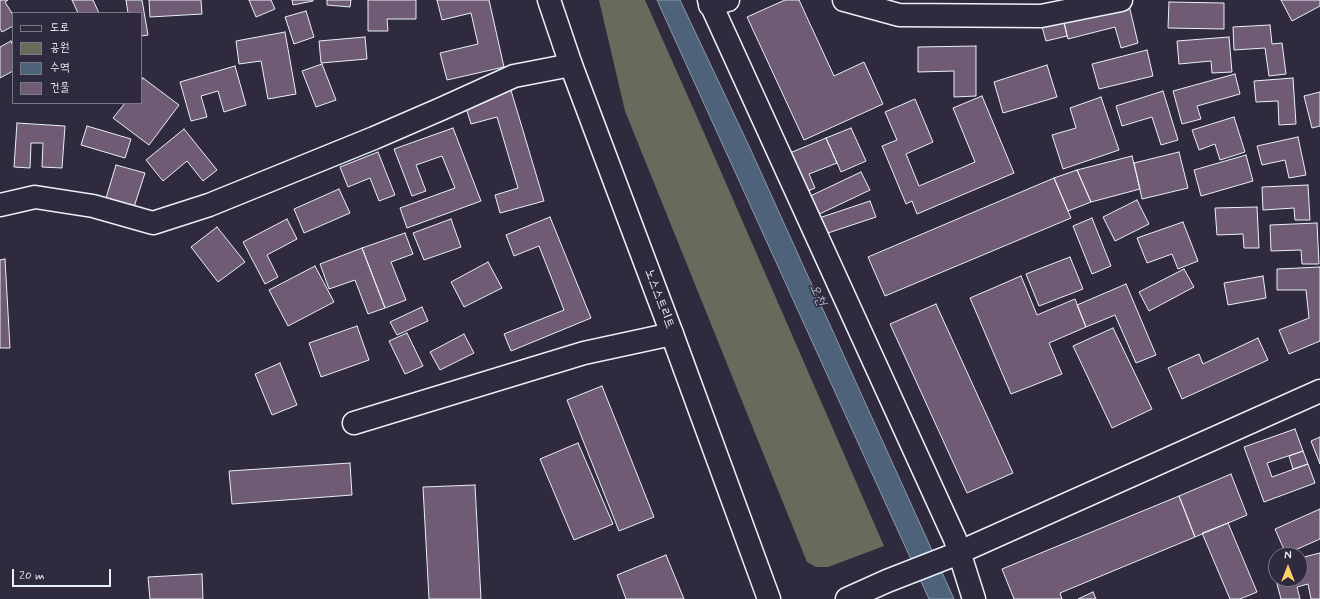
<!DOCTYPE html>
<html>
<head>
<meta charset="utf-8">
<style>
	body { margin:0 }
	#map { position:relative; width:1320px; height:599px; overflow:hidden; background:#2f2a3d; font-family:Mynerve,"Poor Story",sans-serif }
	canvas { display:block }
	.legend { position:absolute; left:12px; top:12px; width:130px; height:92px; box-sizing:border-box; background:#2f2a3d; border:1px solid #797a88; margin:0; padding:5px 7px; list-style:none; font-size:12px; color:#e8f1f8 }
	.legend li { display:flex; align-items:center; gap:8px; height:20px }
	.legend b { width:20px; border:1px solid #797a88 }
	.north { position:absolute; left:1268px; top:547px; width:40px; height:40px; box-sizing:border-box; background:#2f2a3d; border:1px solid #797a88; border-radius:50%; rotate:0deg; font-size:11px; font-weight:700; line-height:16px; text-align:center; color:#e8f1f8 }
	.north::after { content:''; display:block; margin:auto; width:14px; height:18px; background:#ffd166; clip-path:polygon(50% 0,100% 100%,50% 72%,0 100%) }
	.scale { position:absolute; left:12px; top:569px; width:99px; height:18px; box-sizing:border-box; border:2px solid #e8f1f8; border-top:0; padding-left:5px; font-size:12px; line-height:14px; white-space:nowrap; color:#e8f1f8; -webkit-text-stroke:3px #2f2a3d; paint-order:stroke }
</style>
</head>
<body>
<div id="map">
<canvas width="1320" height="599"></canvas>
<ul class="legend">
<li><b style="height:5px;background:#2f2a3d"></b>도로</li>
<li><b style="height:11px;background:#686a5b"></b>공원</li>
<li><b style="height:11px;background:#4e6279"></b>수역</li>
<li><b style="height:11px;background:#6f5b74"></b>건물</li>
</ul>
<div class="north">N</div>
<div class="scale">20 m</div>
</div>
<script>
const g = document.querySelector('canvas').getContext('2d');
g.lineJoin = 'round';
function fillPath(path, color) { g.fillStyle = color; g.fill(path, 'evenodd'); }
const shape = rows => new Path2D(rows.map(r => 'M' + r).join(''));
function trace(path, color, width, dash) { g.strokeStyle = color; g.lineWidth = width; g.lineCap = dash ? 'butt' : 'round'; g.setLineDash(dash || []); g.stroke(path); }
function label(font, color, halo, rows, align = 'center') {
  g.font = font + ' Mynerve,"Poor Story",sans-serif'; g.lineWidth = 3; g.setLineDash([]); g.textBaseline = 'middle'; g.strokeStyle = halo; g.fillStyle = color; for (const [text, x, y, turn = 0] of rows) {
    g.save(); g.translate(x, y); g.rotate((+turn || 0) * Math.PI / 180); g.textAlign = isNaN(turn) ? turn : align; if (halo) g.strokeText(text, 0, 0); g.fillText(text, 0, 0); g.restore();
  }
}
fillPath(shape([
	[599,0,645,0,698,119,884,546,828,567,816,567,807,562,625,111]
]), '#686a5b');
const water = shape([
	[657,0,680,0,749,146,954,599,929,599,657,0]
]);
fillPath(water, '#4e6279');
trace(water, '#8c9bac', 1);
const building = shape([
	[0,0,8,0,5,2,13,15,13,26,2,32,0,29,0,0],
	[72,0,93,0,99,13,78,13,72,0],
	[126,0,142,0,148,35,141,36,141,13,128,13,126,0],
	[149,0,201,0,202,14,150,17,149,0],
	[249,0,271,0,275,9,256,17,249,0],
	[292,0,313,0,313,1,293,5,292,0],
	[327,0,351,0,350,7,327,5,327,0],
	[368,0,416,0,416,19,387,19,388,31,368,31,368,0],
	[437,0,489,0,504,67,447,80,440,53,478,44,471,13,442,20,437,0],
	[785,0,799,0,834,76,864,62,883,104,804,140,747,17,785,0],
	[1281,0,1320,0,1320,6,1292,21,1281,0],
	[1128,1,1138,43,1121,48,1115,27,1068,39,1063,18,1128,1],
	[1169,2,1224,3,1224,29,1168,28,1169,2],
	[306,11,314,37,294,44,285,17,306,11],
	[1063,18,1067,36,1046,41,1041,23,1063,18],
	[1270,25,1272,44,1282,43,1286,74,1269,76,1265,48,1234,50,1233,27,1270,25],
	[285,32,296,94,268,99,261,61,239,64,236,41,285,32],
	[365,37,367,59,321,63,319,41,365,37],
	[1229,37,1232,72,1212,73,1211,61,1179,64,1177,41,1229,37],
	[11,41,13,46,13,71,0,78,0,47,11,41],
	[976,46,976,96,954,97,954,71,918,72,918,47,976,46],
	[1147,50,1153,76,1099,89,1092,64,1147,50],
	[322,64,336,100,316,107,302,71,322,64],
	[1047,65,1057,97,1003,113,994,82,1047,65],
	[235,66,246,105,224,112,218,91,201,96,207,117,191,121,180,82,235,66],
	[1235,74,1240,94,1197,106,1201,119,1182,124,1173,91,1235,74],
	[143,78,179,105,149,145,113,118,125,103,141,103,141,81,143,78],
	[1293,78,1296,124,1279,125,1278,101,1256,102,1254,81,1293,78],
	[510,87,544,201,500,213,495,195,518,188,497,117,471,124,464,101,510,87],
	[1163,91,1178,140,1161,145,1152,117,1122,126,1116,106,1163,91],
	[1320,92,1320,126,1312,128,1304,96,1320,92],
	[982,96,1014,173,917,214,912,201,906,204,882,146,897,140,885,112,915,99,933,142,906,154,919,186,975,162,953,108,982,96],
	[1101,97,1119,150,1063,169,1052,135,1076,128,1070,108,1101,97],
	[1234,117,1245,152,1220,160,1215,144,1199,150,1192,130,1234,117],
	[17,123,65,126,62,168,42,167,43,143,31,143,30,168,14,167,17,123],
	[87,126,131,139,125,158,81,145,87,126],
	[453,128,481,201,407,228,400,208,455,188,442,156,416,165,426,191,412,196,394,149,453,128],
	[851,128,866,161,841,172,826,138,851,128],
	[184,129,217,170,203,181,187,161,163,181,146,160,184,129],
	[1298,137,1306,175,1289,178,1285,160,1262,165,1257,146,1298,137],
	[826,138,837,163,809,174,815,188,801,194,785,155,826,138],
	[378,152,395,195,379,201,370,178,348,187,340,167,378,152],
	[1179,152,1188,188,1142,199,1134,163,1179,152],
	[1246,155,1253,181,1201,196,1194,170,1246,155],
	[1132,156,1140,189,1091,202,1077,170,1132,156],
	[116,165,145,173,134,207,106,198,116,165],
	[1077,170,1091,202,1068,211,1054,178,1077,170],
	[861,172,870,190,813,217,804,199,861,172],
	[1054,178,1071,218,885,296,868,257,1054,178],
	[1308,185,1310,220,1295,220,1294,208,1263,210,1262,187,1308,185],
	[339,189,350,213,304,233,294,209,339,189],
	[1137,200,1149,224,1115,241,1103,217,1137,200],
	[870,201,876,217,825,234,819,218,870,201],
	[1257,207,1259,248,1244,248,1243,234,1217,235,1215,208,1257,207],
	[550,217,591,318,511,351,504,334,564,310,539,246,514,256,506,235,550,217],
	[1092,218,1111,266,1092,274,1073,226,1092,218],
	[287,219,297,239,267,255,278,277,265,284,243,242,287,219],
	[451,219,461,247,424,260,413,233,451,219],
	[1183,222,1198,261,1178,269,1172,254,1147,263,1137,238,1183,222],
	[1317,223,1319,264,1302,264,1301,250,1271,251,1270,225,1317,223],
	[217,227,245,262,218,282,191,247,217,227],
	[405,233,413,254,391,262,406,300,385,308,362,248,405,233],
	[362,248,385,308,368,314,355,280,329,289,320,264,362,248],
	[1070,257,1083,289,1039,306,1026,274,1070,257],
	[5,259,10,348,0,348,0,260,5,259],
	[488,262,502,288,464,307,451,282,488,262],
	[315,266,334,302,288,326,269,290,315,266],
	[1320,267,1320,341,1289,354,1279,330,1309,318,1306,290,1277,290,1277,269,1320,267],
	[1184,269,1194,287,1149,311,1139,292,1184,269],
	[1021,276,1037,315,1075,299,1086,327,1049,343,1062,374,1011,394,970,298,1021,276],
	[1263,276,1266,298,1228,305,1224,283,1263,276],
	[1126,284,1156,355,1136,363,1115,315,1086,327,1077,305,1126,284],
	[936,304,1013,473,967,493,890,324,936,304],
	[422,307,428,321,397,335,390,322,422,307],
	[357,326,369,360,321,377,309,343,357,326],
	[1113,328,1152,409,1112,428,1073,346,1113,328],
	[407,333,423,366,405,374,389,341,407,333],
	[464,334,474,353,440,370,430,352,464,334],
	[1258,338,1268,360,1182,399,1168,368,1199,354,1203,364,1258,338],
	[280,363,297,405,272,415,255,374,280,363],
	[602,386,654,517,619,531,567,400,602,386],
	[1295,429,1303,451,1267,463,1272,477,1308,464,1315,483,1264,502,1244,447,1295,429],
	[1320,437,1320,464,1311,441,1320,437],
	[578,443,613,524,574,540,540,459,578,443],
	[1303,451,1308,464,1293,469,1289,456,1303,451],
	[350,463,352,495,232,504,229,471,350,463],
	[1231,474,1247,515,1195,537,1179,496,1231,474],
	[475,485,481,599,429,599,423,487,475,485],
	[1179,496,1195,537,1060,593,1062,599,1014,599,1002,569,1179,496],
	[1320,509,1320,539,1286,554,1275,529,1320,509],
	[1228,523,1257,592,1240,599,1230,599,1202,533,1228,523],
	[1320,553,1320,599,1311,599,1308,584,1297,587,1300,599,1281,599,1272,565,1276,564,1276,579,1300,579,1300,558,1320,553],
	[666,555,684,599,626,599,617,575,666,555],
	[202,574,203,599,150,599,148,577,202,574],
	[1093,592,1096,599,1078,599,1093,592]
]);
fillPath(building, '#6f5b74');
trace(building, '#e8f1f8', 1);
const street = shape([
	[709,0,955,539,974,599],
	[844,0,899,15,1041,16,1121,0],
	[710,5,728,0],
	[0,205,35,197,93,206,153,223,209,205,374,138,441,109,514,76,571,65],
	[354,423,584,353,672,334],
	[847,599,887,581,951,556,1320,391]
]);
const secondary = shape([
	[549,0,571,65,672,334,769,599]
]);
trace(street, '#e8f1f8', 25);
trace(secondary, '#e8f1f8', 25);
trace(street, '#2f2a3d', 22);
trace(secondary, '#2f2a3d', 22);
label('13px', '#e8f1f8', '#2f2a3d', [
	["노스스트리트",659,299,69]
]);
label('italic 14px', '#aab8c5', '#2f2a3d', [
	["오천",817,295,66]
]);
</script>
</body>
</html>
